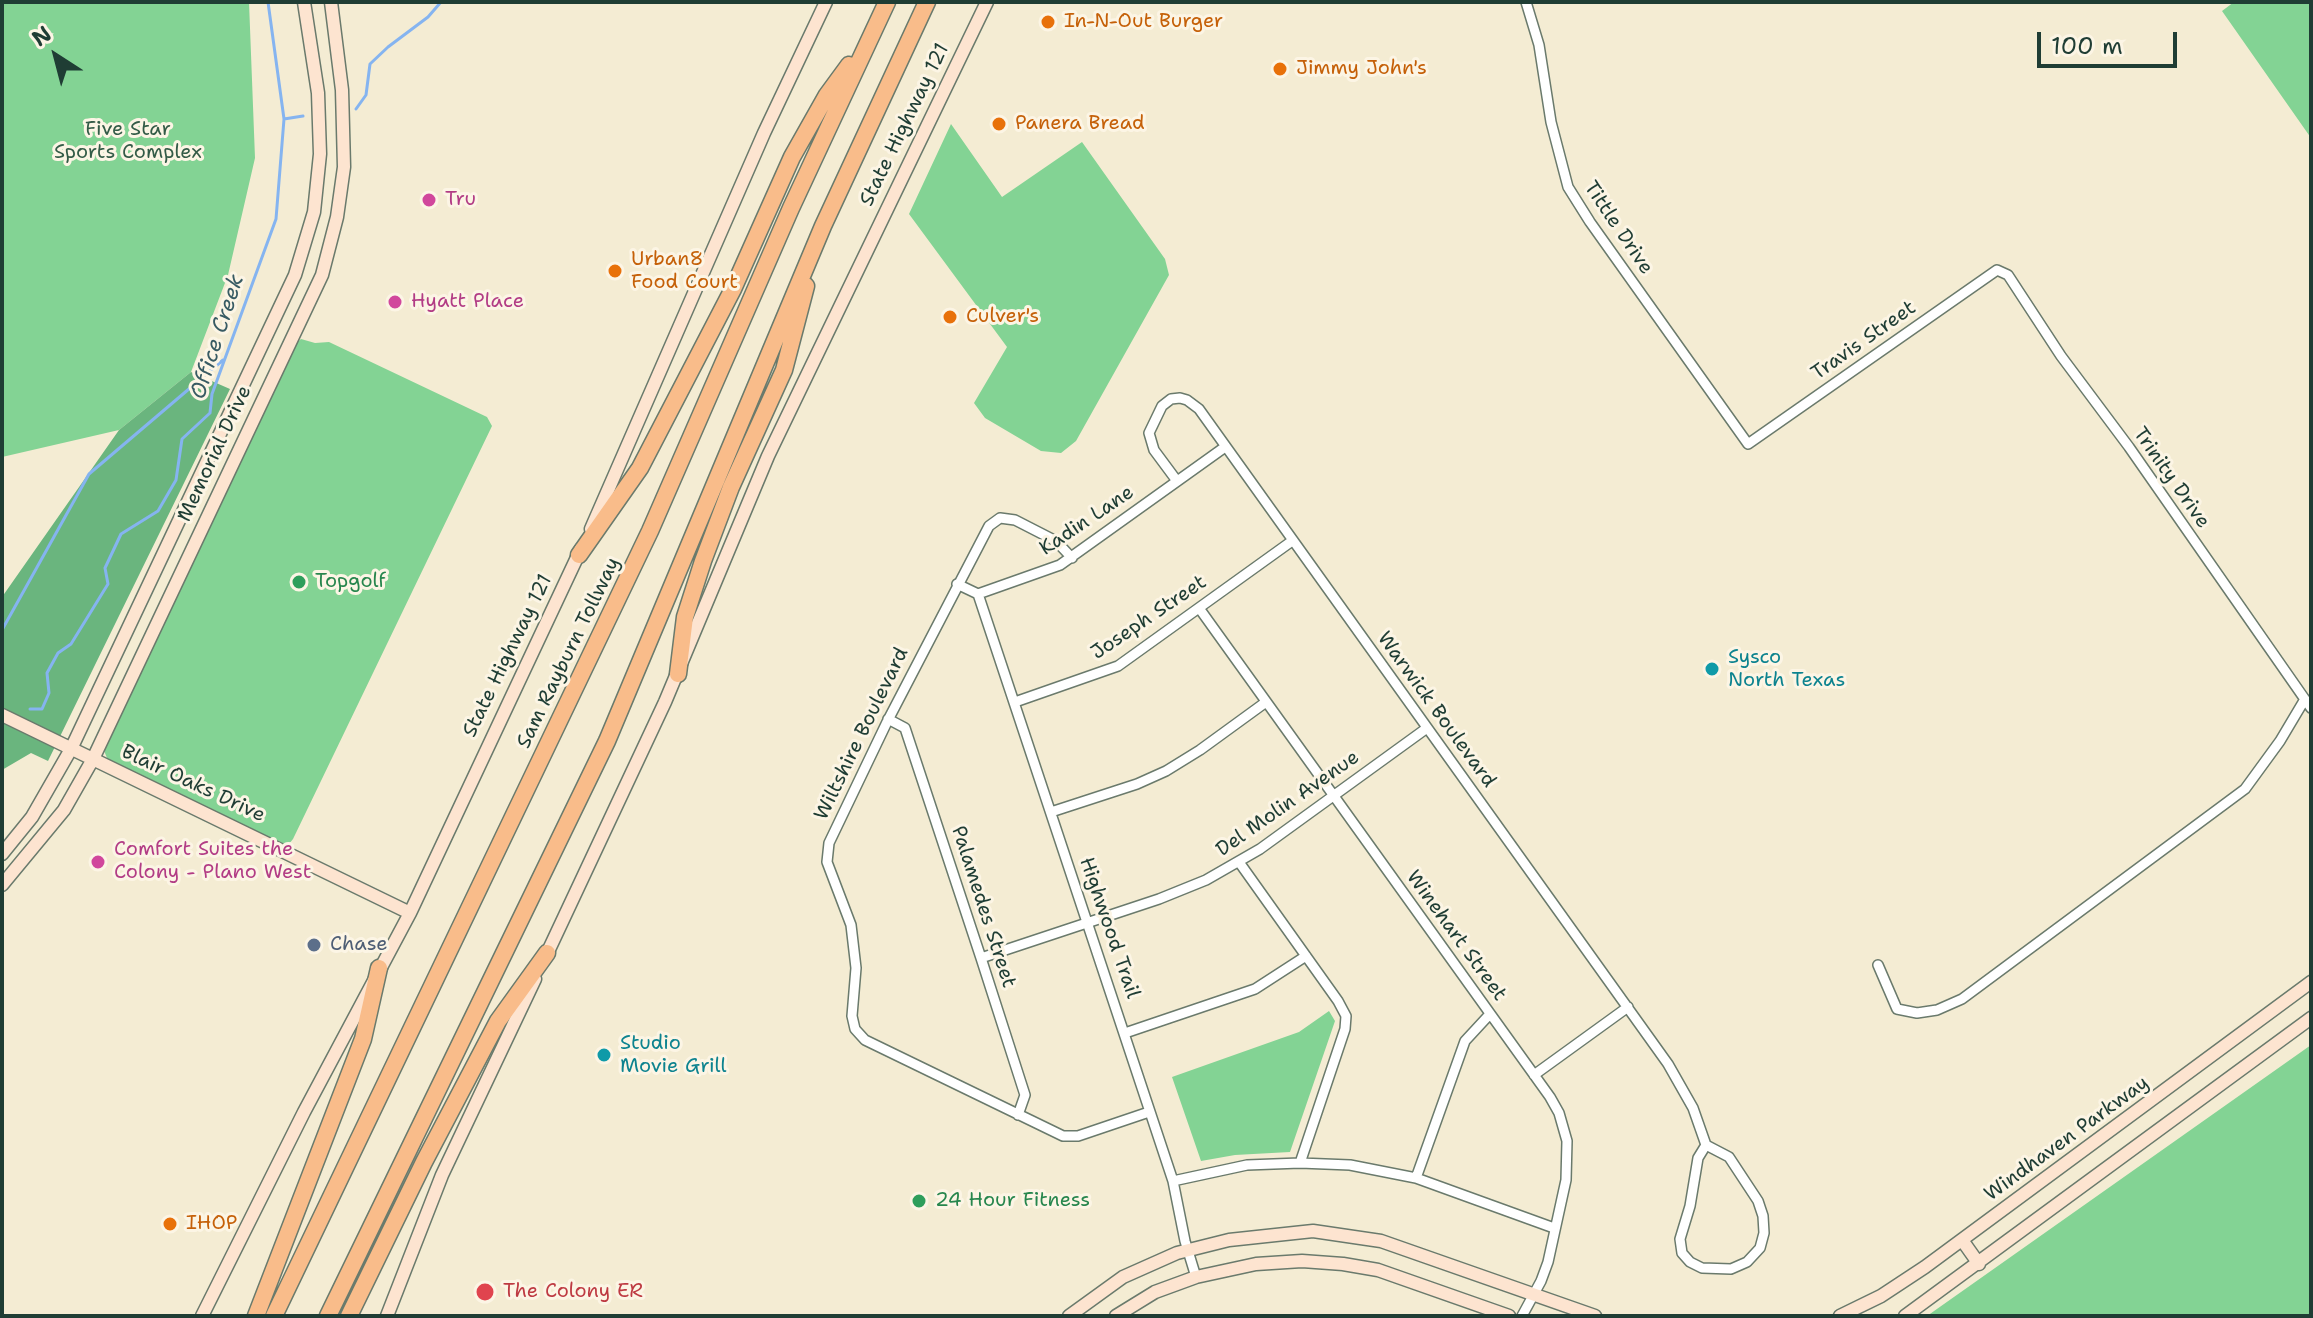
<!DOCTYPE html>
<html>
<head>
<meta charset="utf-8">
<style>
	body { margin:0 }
	#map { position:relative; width:2313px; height:1318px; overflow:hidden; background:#f4ecd3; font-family:"Shantell Sans",sans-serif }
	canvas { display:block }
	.frame { position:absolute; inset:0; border:4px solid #1f3d34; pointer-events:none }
	.north { position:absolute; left:16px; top:16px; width:80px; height:80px; -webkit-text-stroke:6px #fcf5e5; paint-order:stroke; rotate:324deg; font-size:22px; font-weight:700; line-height:32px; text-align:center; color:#1f3d34 }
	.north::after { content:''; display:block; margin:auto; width:28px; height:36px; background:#1f3d34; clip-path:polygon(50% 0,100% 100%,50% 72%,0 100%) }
	.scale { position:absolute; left:2037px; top:32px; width:140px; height:36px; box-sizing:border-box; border:4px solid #1f3d34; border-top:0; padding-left:10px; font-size:24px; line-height:28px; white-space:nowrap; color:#1f3d34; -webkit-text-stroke:6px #fcf5e5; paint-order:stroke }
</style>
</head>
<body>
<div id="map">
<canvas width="2313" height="1318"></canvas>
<div class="frame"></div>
<div class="north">N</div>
<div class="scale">100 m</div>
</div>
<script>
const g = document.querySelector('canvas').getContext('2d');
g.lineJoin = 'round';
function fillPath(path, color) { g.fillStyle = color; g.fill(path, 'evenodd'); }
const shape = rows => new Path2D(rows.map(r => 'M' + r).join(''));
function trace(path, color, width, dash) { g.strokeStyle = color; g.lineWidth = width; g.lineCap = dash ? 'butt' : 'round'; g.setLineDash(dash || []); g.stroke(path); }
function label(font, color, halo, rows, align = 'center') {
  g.font = font + ' "Shantell Sans",sans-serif'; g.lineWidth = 6; g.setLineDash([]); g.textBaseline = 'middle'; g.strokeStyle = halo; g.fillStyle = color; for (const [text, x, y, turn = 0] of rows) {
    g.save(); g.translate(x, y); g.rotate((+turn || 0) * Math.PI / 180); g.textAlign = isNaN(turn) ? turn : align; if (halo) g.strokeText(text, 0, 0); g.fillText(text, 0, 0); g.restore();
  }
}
fillPath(shape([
	[2,2,249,2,255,158,228,275,191,372,119,430,2,457],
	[2234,2,2311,2,2311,138,2222,11],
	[951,124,1002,197,1082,142,1165,259,1169,275,1076,441,1061,453,1041,451,985,418,974,403,1007,347,909,214],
	[301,339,315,343,329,342,487,417,492,426,293,839,289,844,283,844,114,763,107,758,103,748,294,345],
	[1329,1011,1335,1021,1290,1152,1235,1155,1201,1161,1172,1077,1299,1032],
	[2311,1045,2311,1316,1927,1316]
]), '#83d394');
fillPath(shape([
	[191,372,230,389,48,761,31,753,2,770,2,597,119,430]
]), '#6ab57e');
trace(shape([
	[356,109,366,95,370,64,388,47,428,17,441,2],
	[284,119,303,116],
	[2,630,89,474,223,360],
	[30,709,42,709,49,693,47,673,58,653,71,644,108,584,105,568,121,534,158,511,176,480,182,439,210,413,212,394,276,219,284,119,268,2]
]), '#85b4f0', 3);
const street = shape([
	[1526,2,1539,45,1551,122,1568,187,1590,222,1748,444,1997,270,2008,275,2061,356,2129,447,2311,708],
	[1177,481,1154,450,1149,433,1162,406,1171,399,1180,398,1187,400,1199,409,1668,1064,1693,1108,1706,1145,1698,1158,1690,1206,1680,1239,1682,1253,1690,1262,1702,1268,1731,1269,1747,1262,1760,1248,1764,1233,1763,1216,1758,1201,1729,1157,1706,1145],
	[1072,558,1056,541,1015,520,1000,518,989,526,887,722,829,843,827,862,851,925,856,968,852,1016,855,1029,865,1040,1063,1136,1078,1136,1149,1112],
	[957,584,978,594,1060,565,1225,447],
	[978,594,1173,1181,1185,1241,1196,1277],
	[1199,608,1550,1097,1559,1113,1567,1141,1566,1180,1548,1262,1541,1281,1522,1316],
	[1015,702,1118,666,1292,541],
	[888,719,905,728,981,958,1025,1095,1018,1115],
	[1051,812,1137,784,1166,771,1200,750,1266,702],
	[1239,862,1338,1001,1346,1016,1345,1029,1300,1163],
	[981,958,1159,899,1206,880,1260,849,1427,728],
	[1878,965,1897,1009,1917,1013,1937,1010,1962,999,2245,789,2280,741,2305,699],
	[1125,1033,1255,989,1306,956],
	[1534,1075,1628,1007],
	[1416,1178,1465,1041,1490,1014],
	[1173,1181,1247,1165,1300,1163,1350,1165,1416,1178,1554,1228]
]);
const secondary = shape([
	[591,529,764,133,826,2],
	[2,715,410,913],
	[2,854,32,817,71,749,295,275,314,212,320,154,318,93,304,2],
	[2,885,64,810,93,759,322,275,337,217,344,167,342,90,331,2],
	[545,958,665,702,768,456,987,2],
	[1962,1240,1979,1264],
	[202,1316,304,1112,410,913,581,549],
	[387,1316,442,1175,535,979],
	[1069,1316,1123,1277,1177,1253,1229,1240,1313,1231,1381,1241,1595,1316],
	[1116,1316,1155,1292,1196,1277,1256,1264,1302,1261,1343,1264,1378,1270,1509,1316],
	[1840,1316,1881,1296,1925,1267,2311,982],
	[1905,1316,2311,1018]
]);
const highway = shape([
	[579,555,640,468,733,289,792,157,827,95,849,65],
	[678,674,685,617,703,561,731,487,784,370,806,286],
	[256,1316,363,1039,379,968],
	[274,1316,650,531,791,208,887,2],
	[328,1316,607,741,823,226,927,2],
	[349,1316,424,1162,498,1021,547,953]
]);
trace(street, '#6a7a6c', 12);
trace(secondary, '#6a7a6c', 15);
trace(highway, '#6a7a6c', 19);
trace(street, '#fff', 9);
trace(secondary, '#fde4d0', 12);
trace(highway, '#f9bc8a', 16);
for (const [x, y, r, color] of [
	[1048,22,8,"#e8710a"],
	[1280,69,8,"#e8710a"],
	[999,124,8,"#e8710a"],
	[429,200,8,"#d1479c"],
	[615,271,8,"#e8710a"],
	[395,302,8,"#d1479c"],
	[950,317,8,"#e8710a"],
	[299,582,8,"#2e9e5b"],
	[1712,669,8,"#0f9aa8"],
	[98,862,8,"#d1479c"],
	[314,945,8,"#5c6f8a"],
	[604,1055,8,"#0f9aa8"],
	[919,1201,8,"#2e9e5b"],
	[170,1224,8,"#e8710a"],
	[485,1292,10,"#e0444e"]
]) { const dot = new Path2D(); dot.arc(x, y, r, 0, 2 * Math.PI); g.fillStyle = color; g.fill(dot); trace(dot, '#fcf5e5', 3); }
label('20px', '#c56008', '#fcf5e5', [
	["In-N-Out Burger",1064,22],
	["Jimmy John's",1296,69],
	["Panera Bread",1015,124],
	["Urban8",631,260],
	["Food Court",631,283],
	["Culver's",966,317],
	["IHOP",186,1224]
], 'left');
label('20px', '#1f3d34', '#fcf5e5', [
	["State Highway 121",905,125,-64],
	["Tittle Drive",1618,228,56],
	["Travis Street",1864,341,-35],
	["Memorial Drive",215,454,-65],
	["Trinity Drive",2171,478,55],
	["Kadin Lane",1087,521,-34],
	["Joseph Street",1149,618,-34],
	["Sam Rayburn Tollway",569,653,-64],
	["State Highway 121",508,656,-64],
	["Warwick Boulevard",1436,710,54],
	["Wiltshire Boulevard",862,734,-64],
	["Blair Oaks Drive",193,784,25],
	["Del Molin Avenue",1288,804,-35],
	["Palamedes Street",983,907,72],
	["Highwood Trail",1109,928,71],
	["Winehart Street",1456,936,54],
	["Windhaven Parkway",2067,1139,-36]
]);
label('20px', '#335b47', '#fcf5e5', [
	["Five Star",128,130],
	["Sports Complex",128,153]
]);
label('20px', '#b23c85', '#fcf5e5', [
	["Tru",445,200],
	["Hyatt Place",411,302],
	["Comfort Suites the",114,850],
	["Colony - Plano West",114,873]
], 'left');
label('20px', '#27864d', '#fcf5e5', [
	["Topgolf",315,582],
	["24 Hour Fitness",935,1201]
], 'left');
label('20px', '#0d838f', '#fcf5e5', [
	["Sysco",1728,658],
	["North Texas",1728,681],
	["Studio",620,1044],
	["Movie Grill",620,1067]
], 'left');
label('20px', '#4e5e75', '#fcf5e5', [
	["Chase",330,945]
], 'left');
label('20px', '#be3a42', '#fcf5e5', [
	["The Colony ER",503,1292]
], 'left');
label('italic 22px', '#385b63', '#fcf5e5', [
	["Office Creek",218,337,-72]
]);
</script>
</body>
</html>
